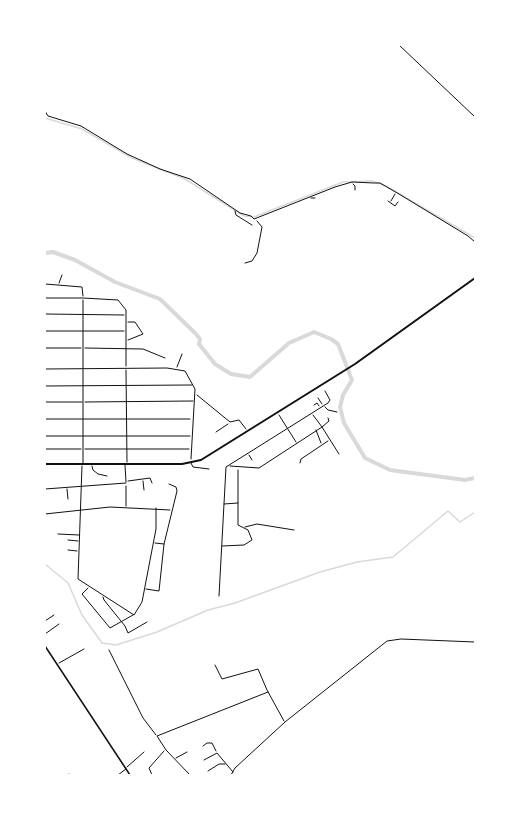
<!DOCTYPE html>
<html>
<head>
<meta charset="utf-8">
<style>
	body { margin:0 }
	#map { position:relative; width:520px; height:820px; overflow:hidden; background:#fff; font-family:Roboto,sans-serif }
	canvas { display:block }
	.frame { position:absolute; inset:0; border:46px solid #fff; pointer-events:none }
</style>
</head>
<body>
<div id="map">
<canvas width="520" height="820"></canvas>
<div class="frame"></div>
</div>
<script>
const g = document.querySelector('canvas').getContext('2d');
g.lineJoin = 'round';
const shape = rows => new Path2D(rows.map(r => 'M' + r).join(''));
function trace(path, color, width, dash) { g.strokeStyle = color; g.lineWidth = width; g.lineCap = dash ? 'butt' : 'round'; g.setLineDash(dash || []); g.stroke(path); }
trace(shape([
	[45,118,82,129,132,158,185,179,244,216,254,217,343,182,372,181,386,186,475,238],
	[45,564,68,583,82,615,102,643,116,645,157,632,208,610,235,603,320,572,357,562,393,557,448,511,460,522,475,512]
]), '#d9d9d9', 1.5);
trace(shape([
	[45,253,53,252,75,260,115,282,160,299,195,333,200,339,199,344,215,364,231,374,250,377,289,343,314,332,331,339,338,344,352,380,343,395,340,407,344,423,365,458,390,470,465,480,475,478]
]), '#d9d9d9', 4);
trace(shape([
	[399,45,475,117],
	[45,50,45,76],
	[45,111,48,116,81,126,127,154,160,169,190,179,240,213,251,216,254,219,335,187,352,182,374,183,380,183,399,194,468,236,475,242],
	[353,184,355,186,355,190],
	[311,198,315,198],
	[388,201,395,206,398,202],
	[391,201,395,194],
	[235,211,236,215,252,225],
	[245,263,252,261,257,253,262,227,257,221],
	[59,283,62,275],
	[45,284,82,287,83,296],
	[45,298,83,298,118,300,126,310,126,366],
	[83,300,83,464],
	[45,314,124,315],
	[128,322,135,322,143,334,128,340],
	[45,331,124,331],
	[45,348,81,348],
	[85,348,143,349,165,358],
	[177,367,182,354],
	[45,369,167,368,185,371,195,389,191,459],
	[126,370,127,462],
	[45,386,192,385],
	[197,395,230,422,239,420,246,429],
	[318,398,322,404],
	[45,402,82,402],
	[85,402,193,401],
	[314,405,317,403,319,406],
	[325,407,328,410,337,412],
	[279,415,296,442],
	[313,415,322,427,329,421,328,418],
	[45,419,190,419],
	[316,430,321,443],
	[216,432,228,424],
	[45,436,190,436],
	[45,449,81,449],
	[85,449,189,449],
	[249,455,252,460],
	[191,463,193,467,209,469],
	[300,463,301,459,328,441],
	[125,465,126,482],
	[82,466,78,579,134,615,142,602,156,529,156,508],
	[92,466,93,470,98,474,107,476],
	[230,466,259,468,322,427,339,454],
	[128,481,150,478,152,483],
	[143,481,144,490],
	[126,486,126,506],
	[45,489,126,483],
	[67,489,68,499],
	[224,504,238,503,238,470],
	[45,514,110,507,170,510],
	[245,527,257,524,294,530],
	[58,534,79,535],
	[68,540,78,541],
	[155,543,164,544],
	[222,546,244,545,252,540,248,530,238,525,238,503],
	[68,550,77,551],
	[88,588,82,594,110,628,133,615],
	[146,589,159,591,164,544,177,491,176,487,169,484],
	[219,596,226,467,328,403,330,400,325,391],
	[103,597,104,600,125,626,128,633,147,622],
	[45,621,54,615],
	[45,634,59,624],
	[109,650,143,718,156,735],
	[59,663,84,649],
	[215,665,222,679,258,669,267,690,284,721],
	[203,746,207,743,212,743,216,751],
	[176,758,187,752],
	[204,760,217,753,233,772],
	[127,767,144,752],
	[208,771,219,764,225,764],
	[69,774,69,775],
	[118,775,126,769],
	[152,775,149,768,164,751],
	[152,775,158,775],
	[190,775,166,750,157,736,268,692],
	[231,775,235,768,285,722,387,641,401,639,475,642]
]), '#111', 1);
trace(shape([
	[45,646,130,775]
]), '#111', 1.5);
trace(shape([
	[45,464,182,464,201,460,355,364,475,278]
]), '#111', 2);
</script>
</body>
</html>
